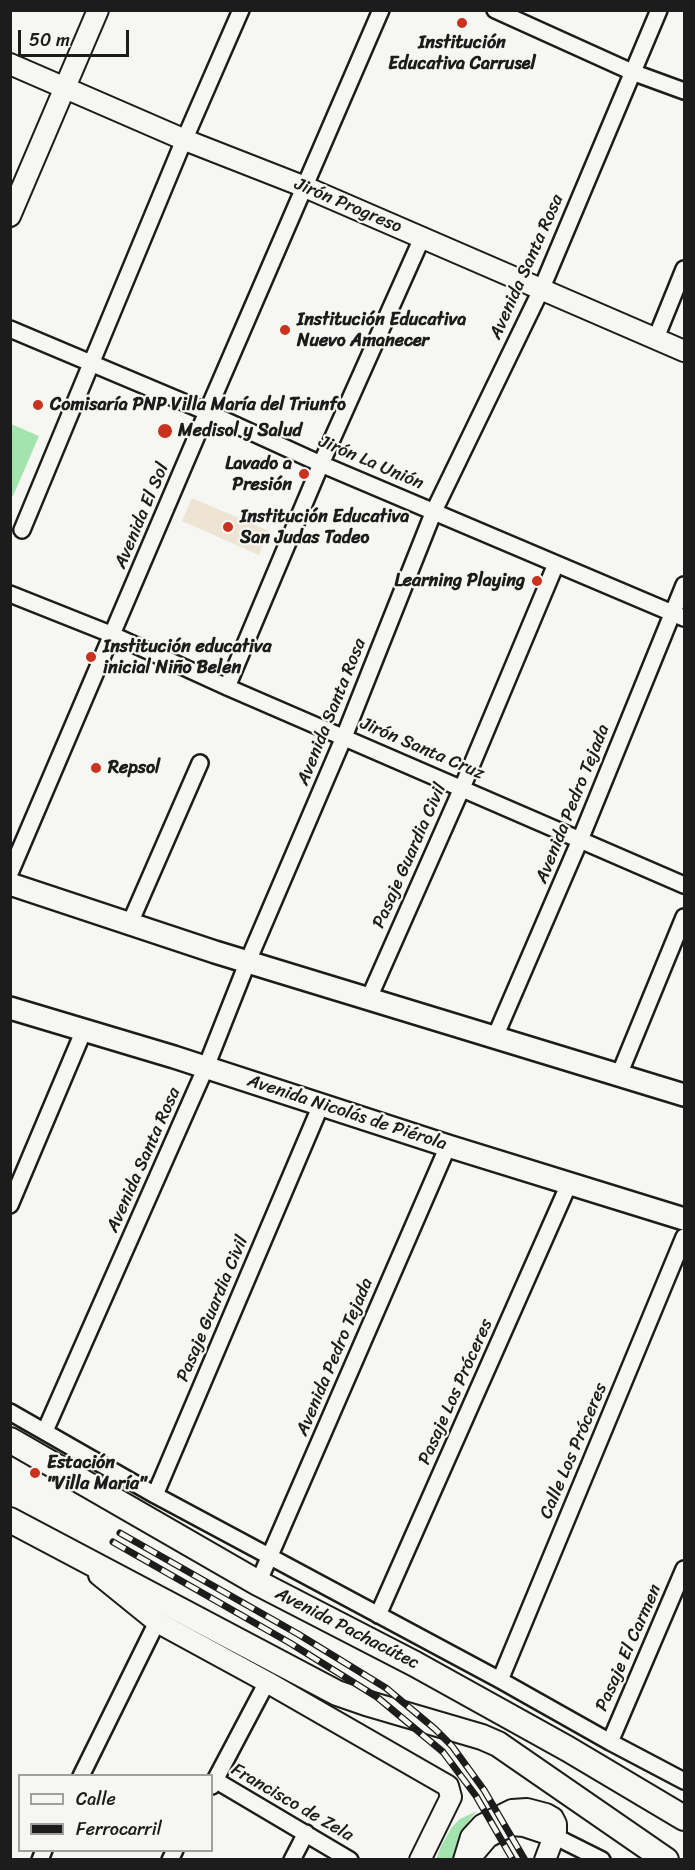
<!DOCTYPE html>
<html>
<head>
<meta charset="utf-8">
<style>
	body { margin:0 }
	#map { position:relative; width:695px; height:1870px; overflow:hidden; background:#f6f6f2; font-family:Sriracha,sans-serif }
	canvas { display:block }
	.frame { position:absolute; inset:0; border:12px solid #1c1c1c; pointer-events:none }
	.legend { position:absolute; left:18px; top:1774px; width:195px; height:78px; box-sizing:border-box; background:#f6f6f2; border:2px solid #9f9f9c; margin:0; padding:8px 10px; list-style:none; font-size:18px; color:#1c1c1c }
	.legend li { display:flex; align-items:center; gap:12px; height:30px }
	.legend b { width:30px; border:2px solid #9f9f9c }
	.scale { position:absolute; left:18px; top:30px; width:111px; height:27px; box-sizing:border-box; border:3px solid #1c1c1c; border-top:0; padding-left:8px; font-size:18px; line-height:21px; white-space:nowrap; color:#1c1c1c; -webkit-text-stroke:4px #f6f6f2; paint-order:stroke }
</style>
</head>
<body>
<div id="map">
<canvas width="695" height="1870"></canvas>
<div class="frame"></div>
<ul class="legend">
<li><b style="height:8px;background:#f6f6f2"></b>Calle</li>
<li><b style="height:8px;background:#1c1c1c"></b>Ferrocarril</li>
</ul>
<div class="scale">50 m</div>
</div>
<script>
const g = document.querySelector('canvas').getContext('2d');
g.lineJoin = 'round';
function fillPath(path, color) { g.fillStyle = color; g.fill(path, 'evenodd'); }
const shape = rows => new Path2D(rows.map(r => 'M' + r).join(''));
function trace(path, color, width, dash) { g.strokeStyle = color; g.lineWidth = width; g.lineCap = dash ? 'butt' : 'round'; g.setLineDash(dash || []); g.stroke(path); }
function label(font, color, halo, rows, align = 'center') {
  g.font = font + ' Sriracha,sans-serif'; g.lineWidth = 4.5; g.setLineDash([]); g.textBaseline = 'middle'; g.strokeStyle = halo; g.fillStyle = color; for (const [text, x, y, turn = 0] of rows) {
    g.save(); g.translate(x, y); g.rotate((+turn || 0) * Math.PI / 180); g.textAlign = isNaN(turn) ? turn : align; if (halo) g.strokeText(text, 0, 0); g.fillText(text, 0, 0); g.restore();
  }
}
fillPath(shape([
	[192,498,269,531,259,555,182,521]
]), '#eee4d4');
fillPath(shape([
	[11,424,39,436,13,496,10,494],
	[477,1811,470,1819,460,1836,456,1859,436,1860,441,1846,452,1827,460,1819]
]), '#a3e4ae');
const minor = shape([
	[495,10,632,72,684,91],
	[10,329,207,412,321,464,684,618],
	[656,338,684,269],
	[22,530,179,152,241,10],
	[10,594,113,635,227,687,684,885],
	[227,687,321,464,422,238],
	[10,873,207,412,381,10],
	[130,923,200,763],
	[369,998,462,788,556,564],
	[495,1037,580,840,684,585],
	[619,1075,684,917],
	[10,1205,84,1030],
	[10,1412,155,1495,500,1680,610,1742,684,1781],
	[45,1431,206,1067,248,961,344,737,434,511,541,290,659,10],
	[155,1495,321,1105],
	[258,1583,448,1146],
	[378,1615,569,1184],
	[500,1680,684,1237],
	[610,1742,684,1569],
	[81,1776,157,1622],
	[215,1780,350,1860],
	[212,1786,267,1682],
	[554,1836,602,1860],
	[40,1860,44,1850],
	[170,1860,175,1850],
	[292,1860,306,1833]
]);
const tertiary = shape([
	[10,64,185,140,305,187,684,351],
	[10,216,98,10],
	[99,1575,157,1622,267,1682,448,1786,451,1797,420,1860],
	[476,1851,488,1837,511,1825,524,1826,554,1836],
	[464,1860,471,1837,482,1825,512,1810,527,1809,546,1814,553,1818,556,1824,556,1831,545,1860]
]);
const secondary = shape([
	[10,884,215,952,684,1095],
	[10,1008,174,1057,448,1146,684,1219]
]);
const primary = shape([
	[10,1440,258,1583,415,1664,568,1749,684,1818],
	[10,1520,337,1693,366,1703,482,1737,498,1744,666,1860]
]);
trace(minor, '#1c1c1c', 20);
trace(tertiary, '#1c1c1c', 24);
trace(secondary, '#1c1c1c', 26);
trace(primary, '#1c1c1c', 28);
trace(minor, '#f6f6f2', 15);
trace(tertiary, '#f6f6f2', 20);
trace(secondary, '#f6f6f2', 21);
trace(primary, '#f6f6f2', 24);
const rail = shape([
	[120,1533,298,1634,386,1688,435,1729,452,1746,484,1790,525,1860],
	[113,1542,290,1643,377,1697,443,1752,476,1796,513,1860]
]);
trace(rail, '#1c1c1c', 7);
trace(rail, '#f6f6f2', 4.5, [14]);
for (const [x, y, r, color] of [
	[462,23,6,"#c8321e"],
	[285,330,6,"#c8321e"],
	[38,405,6,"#c8321e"],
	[165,431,8,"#c8321e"],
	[304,474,6,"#c8321e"],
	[228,527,6,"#c8321e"],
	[537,581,6,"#c8321e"],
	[91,657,6,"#c8321e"],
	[96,768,6,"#c8321e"],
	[35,1473,6,"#c8321e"]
]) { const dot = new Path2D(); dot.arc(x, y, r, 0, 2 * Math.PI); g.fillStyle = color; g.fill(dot); trace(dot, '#f6f6f2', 2); }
label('bold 18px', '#1c1c1c', '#f6f6f2', [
	["Institución",462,43,"center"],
	["Educativa Carrusel",462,64,"center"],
	["Institución Educativa",297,320],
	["Nuevo Amanecer",297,341],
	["Comisaría PNP Villa María del Triunfo",50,405],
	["Medisol y Salud",178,431],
	["Lavado a",292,464,"right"],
	["Presión",292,485,"right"],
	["Institución Educativa",240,517],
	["San Judas Tadeo",240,538],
	["Learning Playing",525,581,"right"],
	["Institución educativa",103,647],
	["inicial Niño Belen",103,668],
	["Repsol",108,768],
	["Estación",47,1463],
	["\"Villa María\"",47,1484]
], 'left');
label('18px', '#1c1c1c', '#f6f6f2', [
	["Jirón Progreso",348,206,23],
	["Avenida Santa Rosa",527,267,-66],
	["Jirón La Unión",371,463,23],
	["Avenida El Sol",142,516,-67],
	["Avenida Santa Rosa",332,712,-68],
	["Jirón Santa Cruz",422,749,23],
	["Avenida Pedro Tejada",573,804,-68],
	["Pasaje Guardia Civil",410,856,-66],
	["Avenida Nicolás de Piérola",347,1113,18],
	["Avenida Santa Rosa",144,1160,-66],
	["Pasaje Guardia Civil",213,1309,-67],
	["Avenida Pedro Tejada",335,1357,-67],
	["Pasaje Los Próceres",456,1392,-66],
	["Calle Los Próceres",574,1451,-67],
	["Avenida Pachacútec",347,1629,27],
	["Pasaje El Carmen",629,1648,-66],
	["Francisco de Zela",292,1803,30]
]);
</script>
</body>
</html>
